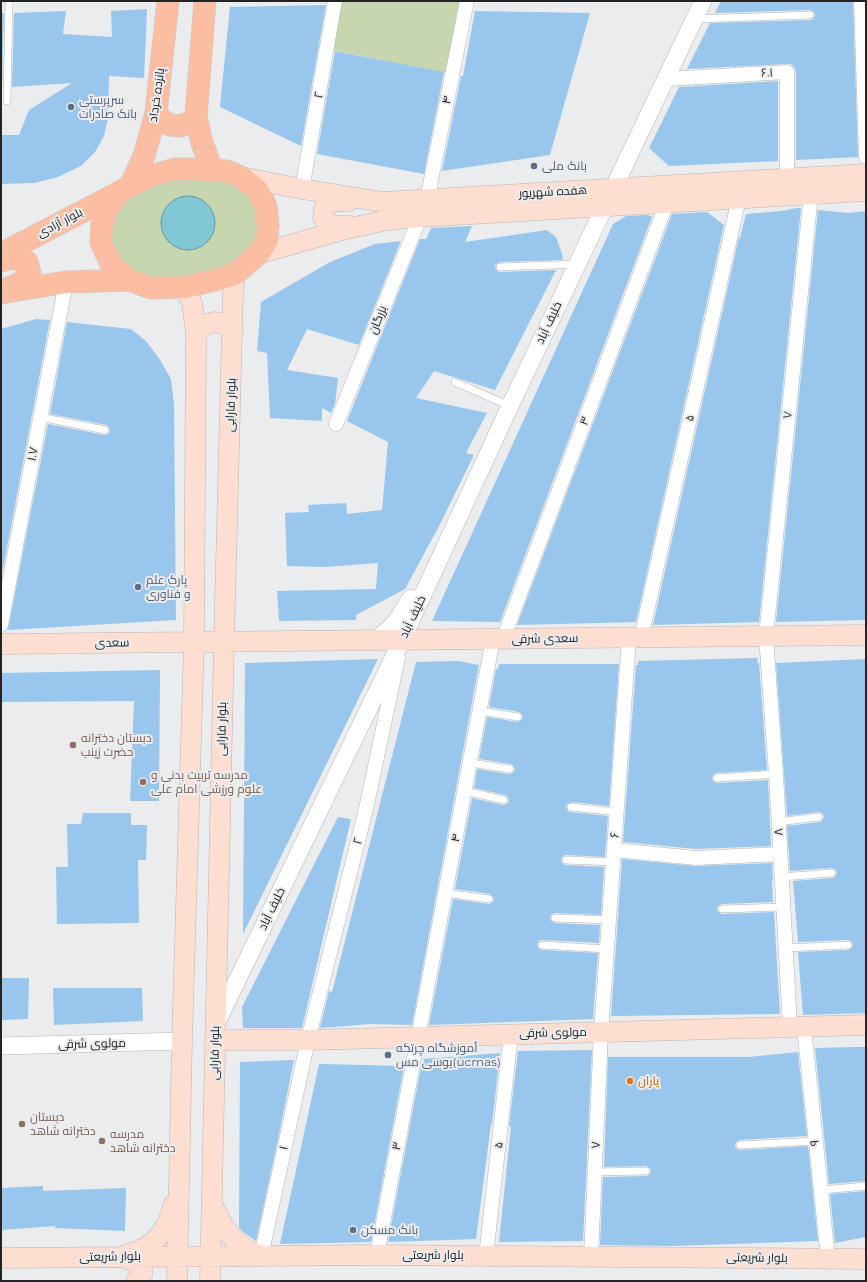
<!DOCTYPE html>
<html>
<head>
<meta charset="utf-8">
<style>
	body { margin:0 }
	#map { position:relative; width:867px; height:1282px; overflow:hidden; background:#ebeced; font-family:Montserrat,sans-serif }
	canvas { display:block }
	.frame { position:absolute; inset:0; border:2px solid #232324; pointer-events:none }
</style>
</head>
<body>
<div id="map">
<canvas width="867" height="1282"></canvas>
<div class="frame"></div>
</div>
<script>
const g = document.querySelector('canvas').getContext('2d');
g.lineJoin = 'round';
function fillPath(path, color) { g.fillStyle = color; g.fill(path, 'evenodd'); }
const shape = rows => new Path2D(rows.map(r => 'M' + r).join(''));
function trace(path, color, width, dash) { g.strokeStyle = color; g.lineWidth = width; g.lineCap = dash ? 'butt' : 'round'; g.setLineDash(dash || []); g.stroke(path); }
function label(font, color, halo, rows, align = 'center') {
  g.font = font + ' Montserrat,Cairo,sans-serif'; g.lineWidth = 4; g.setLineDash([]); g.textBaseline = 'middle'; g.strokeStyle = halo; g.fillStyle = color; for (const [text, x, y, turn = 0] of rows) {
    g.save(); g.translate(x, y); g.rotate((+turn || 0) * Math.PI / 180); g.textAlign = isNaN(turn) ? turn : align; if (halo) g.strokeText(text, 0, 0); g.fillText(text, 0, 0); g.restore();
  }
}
fillPath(shape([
	[340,1,459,2,446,73,333,50],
	[211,173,251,191,263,233,234,269,143,281,112,254,108,220,137,186],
	[180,197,197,197,201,199,208,204,212,211,215,219,214,228,211,236,204,244,175,246,165,236,163,231,172,201]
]), '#c6d7af');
const water = shape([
	'161 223a27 27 0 1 1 54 0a27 27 0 1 1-54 0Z'
]);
fillPath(water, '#82c8d4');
trace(water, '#66969f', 1);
fillPath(shape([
	[721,1,853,1,858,157,796,160,796,72,794,67,791,64,787,64,687,69,710,23,810,20,813,19,815,15,814,12,810,10,715,13],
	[326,5,301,146,220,107,230,7],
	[147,9,144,78,109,76,108,118,104,136,95,152,81,166,58,177,34,183,1,184,1,135,19,135,29,110,72,83,12,87,14,13,66,11,63,34,112,37,111,11],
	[475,11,590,13,550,155,442,171,461,76,463,76],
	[1,13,4,13,2,87,1,87],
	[335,51,444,72,424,174,317,154],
	[778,81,778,161,669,166,649,148,679,87],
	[797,208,801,208,759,622,653,625,739,237,740,238,746,214,781,211],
	[818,210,848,213,866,211,866,620,776,622],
	[707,212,724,225,636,622,517,625,672,214],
	[648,215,652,217,500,622,432,621,613,224,626,216],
	[472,226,465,242,547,230,556,237,563,257,562,260,500,262,495,265,496,270,500,272,556,270,495,390,434,371,416,398,487,413,466,453,474,455,438,528,405,589,356,615,356,620,279,621,277,591,376,589,378,563,325,567,287,566,285,513,309,512,308,505,346,503,347,514,382,510,388,442,347,421,420,239,426,239,431,228],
	[401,241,359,345,307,329,287,370,338,378,335,404,331,413,322,408,322,421,270,418,267,353,257,351,261,302,330,262,375,244],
	[36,319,50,320,1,579,1,329],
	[67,322,131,329,146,341,160,360,171,379,174,404,176,620,8,630,48,424,104,435,108,434,110,431,109,427,106,425,50,414],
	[757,658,758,664,759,663,767,770,717,773,713,775,712,779,714,782,717,783,768,780,771,846,696,849,623,842,636,665,638,665,638,661],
	[378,659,243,934,245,663],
	[866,659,866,1013,803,1015,798,952,848,950,852,948,853,944,851,941,848,940,798,942,793,881,832,878,835,877,837,873,836,870,832,868,790,871,787,826,820,822,822,821,824,817,823,814,819,812,787,816,776,663],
	[458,661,479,665,412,1025,371,1024,320,1028,329,991,332,992,416,662],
	[499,664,619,664,609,806,572,802,567,804,566,807,568,811,570,812,608,816,605,857,566,855,563,856,561,859,562,863,566,865,604,867,601,915,555,913,552,914,550,917,551,921,555,923,600,925,599,943,542,940,539,941,537,944,538,948,542,950,598,953,593,1019,429,1025,453,899,489,904,493,902,494,900,493,897,490,894,455,889,472,798,503,805,507,804,509,801,508,797,505,795,474,788,477,769,509,774,512,773,515,770,514,767,511,764,479,759,487,717,517,722,520,721,523,718,522,715,519,712,489,707,496,669,498,669],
	[160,670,159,801,130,801,134,701,1,702,1,673],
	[83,813,131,813,131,825,147,825,146,860,138,860,139,923,57,924,56,867,68,867,67,824,81,824],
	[338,817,351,819,302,1028,243,1028,242,1007],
	[622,859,695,866,772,863,773,880,772,880,773,902,722,904,718,906,717,910,719,913,722,914,774,912,780,1014,611,1016],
	[1,978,29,978,28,1019,1,1020],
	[53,988,142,988,143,1021,54,1025],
	[855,1047,866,1047,866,1181,829,1184,815,1048],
	[592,1050,583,1241,499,1242,511,1127,509,1126,518,1051],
	[798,1052,807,1136,740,1140,736,1142,735,1146,737,1149,740,1150,808,1146,818,1241,672,1246,600,1245,603,1177,646,1176,649,1175,651,1171,650,1168,646,1166,604,1167,608,1057,749,1057],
	[500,1053,492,1124,491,1124,476,1239,388,1242,421,1067,423,1067,424,1059],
	[294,1060,277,1144,256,1241,243,1232,239,1227,240,1062],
	[319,1064,404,1066,371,1242,280,1244],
	[43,1186,43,1191,126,1188,125,1231,55,1228,55,1226,1,1230,1,1188],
	[866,1191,866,1237,835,1243,830,1194]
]), '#99c6ec');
const service = shape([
	[695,19,810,15],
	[7,101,9,1],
	[500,267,578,264],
	[455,382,510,406],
	[40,417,105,430],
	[480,711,518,717],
	[470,763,510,769],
	[717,778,776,774],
	[465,791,504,800],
	[571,807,617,812],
	[778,822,819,817],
	[566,860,613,862],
	[781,877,832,873],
	[445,893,489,899],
	[722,909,783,907],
	[555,918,609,920],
	[542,945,607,949],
	[785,948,848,945],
	[740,1145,815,1141],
	[595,1172,646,1171],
	[821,1190,866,1186]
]);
const minor = shape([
	[861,1,866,157],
	[666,79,787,72,787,179],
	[302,189,335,1],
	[427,200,467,1],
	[336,424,420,217],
	[1,625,66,282],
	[641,638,739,198],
	[503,639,667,202],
	[614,850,696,858,780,854],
	[790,1027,776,774,766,636,811,194],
	[804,1027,828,1259],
	[377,1255,493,639],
	[261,1256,308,1040,366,809,398,658],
	[486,1256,511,1034],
	[591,1257,601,1032,629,638]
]);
const tertiary = shape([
	[613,189,703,1],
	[376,640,395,623,411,598],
	[216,1024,402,640,510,406,605,206],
	[1,1046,182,1041]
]);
const secondary = shape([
	[241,177,302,189,383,202,866,174],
	[349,201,328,202,324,208,323,217,328,223,336,226,351,226],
	[258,254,346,229,387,220,420,217,866,191],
	[196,333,204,325,215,322,224,324,233,329],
	[1,644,866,635],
	[215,1040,308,1040,866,1025],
	[213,1206,223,1226,235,1240,247,1250,260,1255],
	[128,1254,139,1251,152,1243,160,1235,168,1222,174,1204],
	[121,1257,132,1260,139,1264,142,1269,142,1276,136,1281],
	[1,1258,377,1255,866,1259],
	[177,1281,182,1041,194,642,196,333,192,303,184,287],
	[210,1281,224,642,233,292,235,274]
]);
const primary = shape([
	[205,1,196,117,202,143,212,169],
	[156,113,162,120,170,125,180,126,189,123,196,117],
	[175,169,192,169,227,171,241,177,257,190,266,206,268,225,267,240,258,254,235,274,211,281,184,287,151,288,129,280,117,270,110,262,101,242,102,225,105,213,119,192,150,176,175,169],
	[130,186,144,156,156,113,168,1],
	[1,254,116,194],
	[1,261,12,258,27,262,30,273,21,283,6,289],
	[1,293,66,282,129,280]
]);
trace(service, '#b3b4b6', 8);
trace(minor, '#b3b4b6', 15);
trace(tertiary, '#b3b4b6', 18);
trace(secondary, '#b3b4b6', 21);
trace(primary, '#cacaca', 23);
trace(service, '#fff', 7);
trace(minor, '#fff', 14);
trace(tertiary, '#fff', 17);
trace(secondary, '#fdded1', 20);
trace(primary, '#fbbea3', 22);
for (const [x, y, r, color] of [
	[71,107,4,"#5c6f8a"],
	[534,166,4,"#5c6f8a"],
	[138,587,4,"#5c6f8a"],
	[73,745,4,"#8d6e63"],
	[143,782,4,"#8d6e63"],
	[388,1055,4,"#5c6f8a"],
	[630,1081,4,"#e8710a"],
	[22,1124,4,"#8d6e63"],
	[102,1141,4,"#8d6e63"],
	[353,1230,4,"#5c6f8a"]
]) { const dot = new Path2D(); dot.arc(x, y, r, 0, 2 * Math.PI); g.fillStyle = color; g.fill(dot); trace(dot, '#ebeced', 1.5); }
label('12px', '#232324', '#ebeced', [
	["۶.۱",767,73,-3],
	["پانزده خرداد",157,95,-82],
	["۲",319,95,-80],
	["۴",447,100,-79],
	["هفده شهریور",553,192,-3],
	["بلوار آزادی",60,223,-28],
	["بزرگان",378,320,-68],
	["خلیف آباد",549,323,-65],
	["بلوار فارابی",231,405,-88],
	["۷",788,415,-84],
	["۵",690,418,-77],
	["۳",585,421,-69],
	["۱.۷",33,454,-79],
	["خلیف آباد",413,617,-65],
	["سعدی شرقی",545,639,-1],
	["سعدی",112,643,-1],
	["بلوار فارابی",222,729,-89],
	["۸",779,832,-93],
	["۶",615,835,-86],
	["۴",456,838,-79],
	["۲",358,841,-76],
	["خلیف آباد",272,909,-64],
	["مولوی شرقی",553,1033,-1],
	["مولوی شرقی",92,1044,-1],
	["بلوار فارابی",215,1053,-89],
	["۹",815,1143,-96],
	["۵",499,1145,-83],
	["۷",596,1145,-88],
	["۳",397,1146,-79],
	["۱",284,1148,-78],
	["بلوار شریعتی",433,1255],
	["بلوار شریعتی",110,1257,-1],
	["بلوار شریعتی",757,1258,1]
]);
label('12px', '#4e5e75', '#ebeced', [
	["سرپرستی",79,100],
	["بانک صادرات",79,114],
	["بانک ملی",542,166],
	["پارک علم",146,580],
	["و فناوری",146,594],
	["آموزشگاه چرتکه",396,1048],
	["یوسی مس(ucmas)",396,1062],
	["بانک مسکن",361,1230]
], 'left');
label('12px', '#785e54', '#ebeced', [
	["دبستان دخترانه",81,738],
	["حضرت زینب",81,752],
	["مدرسه تربیت بدنی و",151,775],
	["علوم ورزشی امام علی",151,789],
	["دبستان",30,1117],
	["دخترانه شاهد",30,1131],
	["مدرسه",110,1134],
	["دخترانه شاهد",110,1148]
], 'left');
label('12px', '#c56008', '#ebeced', [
	["یاران",638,1081]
], 'left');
</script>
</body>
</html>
